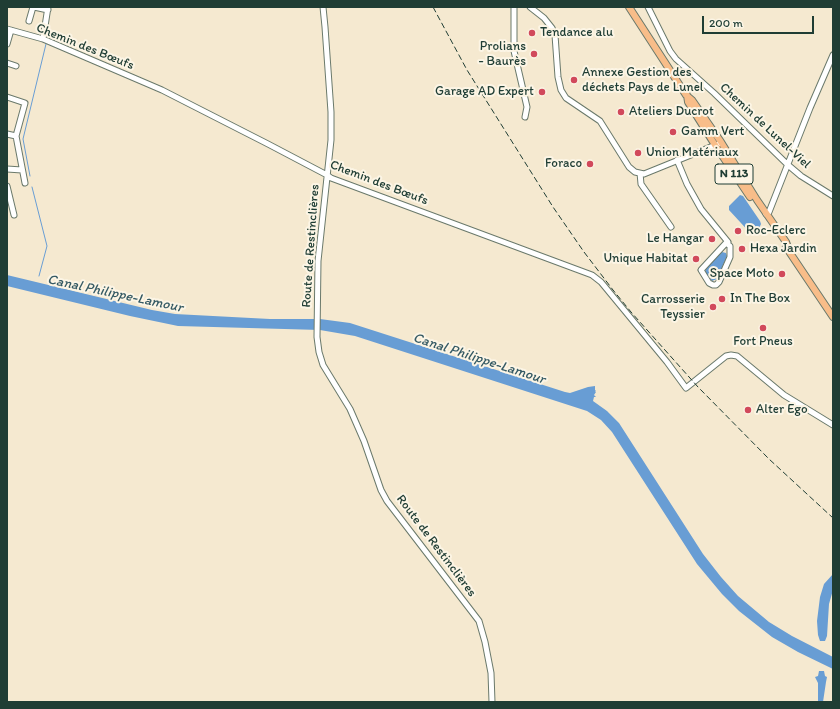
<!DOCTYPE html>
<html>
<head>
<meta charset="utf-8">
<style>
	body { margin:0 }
	#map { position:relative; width:840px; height:709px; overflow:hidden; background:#f5e9d0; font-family:Itim,sans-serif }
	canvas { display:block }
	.frame { position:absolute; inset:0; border:8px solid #1f3d34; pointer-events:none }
	.scale { position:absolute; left:702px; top:16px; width:112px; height:18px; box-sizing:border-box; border:2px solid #1f3d34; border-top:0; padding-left:5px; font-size:12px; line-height:14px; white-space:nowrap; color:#1f3d34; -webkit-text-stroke:3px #fcf5e5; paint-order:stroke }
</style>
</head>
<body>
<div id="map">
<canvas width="840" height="709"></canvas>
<div class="frame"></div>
<div class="scale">200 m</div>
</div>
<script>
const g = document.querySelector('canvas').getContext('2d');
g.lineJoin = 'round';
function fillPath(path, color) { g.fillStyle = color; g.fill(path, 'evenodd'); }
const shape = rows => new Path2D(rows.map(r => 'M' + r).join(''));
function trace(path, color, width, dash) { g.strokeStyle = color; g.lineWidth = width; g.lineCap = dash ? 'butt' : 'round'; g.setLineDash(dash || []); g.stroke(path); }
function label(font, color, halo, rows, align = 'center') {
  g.font = font + ' Itim,sans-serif'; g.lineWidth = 4; g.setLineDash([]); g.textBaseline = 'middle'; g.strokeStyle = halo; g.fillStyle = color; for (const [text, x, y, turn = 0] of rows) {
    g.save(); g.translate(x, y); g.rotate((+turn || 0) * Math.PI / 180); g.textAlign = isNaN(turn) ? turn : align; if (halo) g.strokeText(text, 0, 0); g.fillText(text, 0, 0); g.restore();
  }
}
fillPath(shape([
	[740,195,743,196,760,221,761,224,756,235,752,235,729,210,729,206],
	[722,252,726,253,727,256,717,279,712,281,706,273,705,269],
	[7,275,152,310,175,314,270,319,320,319,350,323,565,392,570,393,588,387,595,386,595,390,596,390,595,391,596,392,594,395,596,397,594,397,593,401,607,411,619,423,703,554,721,577,738,596,769,622,792,636,833,657,833,669,798,652,772,637,739,611,722,594,697,564,612,432,601,420,587,411,355,336,320,330,178,326,130,316,7,286],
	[833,574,833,590,829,604,827,636,825,641,820,641,818,635,817,621,820,597,824,584],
	[819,671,824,671,825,676,827,677,826,682,823,702,818,702,818,683,815,677,818,676]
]), '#689dd4');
trace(shape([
	[30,176,23,139,46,44],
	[32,187,47,246,39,276]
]), '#689dd4', 1);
const minor = shape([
	[34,7,48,10],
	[323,7,325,27,331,112,331,140,318,261,317,337,319,352,323,365,350,409,364,441,381,490,387,501,479,621,485,642,491,673,492,702],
	[514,7,514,51,527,107,525,117],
	[530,7,544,18,552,28,555,35,558,77,561,90,566,98,600,121,629,167,635,172,644,174,718,144],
	[648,7,670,51,676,59,714,93,788,165,801,176,833,196],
	[29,21,33,7],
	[7,29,43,39,162,90,268,144,327,175,331,178,592,275,601,282,667,362,686,388,726,356,731,355,737,356,784,395,833,425],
	[43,39,48,7],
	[7,44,11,30],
	[7,63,16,66],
	[7,97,25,103,16,136,25,183],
	[7,134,16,136],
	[677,160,687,184,701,209,728,242,726,243,701,270,709,283,713,285,716,285,719,282,730,257,730,246,726,243],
	[7,169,22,170],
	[640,173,641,184,671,227],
	[7,186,14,215],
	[766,214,769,212,810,108,833,55]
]);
const major = shape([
	[629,7,686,95,692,100,721,142,757,200,786,242,789,250],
	[687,95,688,102,715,145,750,197],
	[786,247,833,317]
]);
trace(minor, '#6a796b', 7);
trace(major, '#6a796b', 8);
trace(minor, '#fff', 5);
trace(major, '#f8bd89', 6);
trace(shape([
	[433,7,467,70,553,207,584,252,613,290,631,312,698,387,769,459,833,518]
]), '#1f3d34', 1, [6, 3]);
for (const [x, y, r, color] of [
	[532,33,4,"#d1495b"],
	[534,54,4,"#d1495b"],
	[574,80,4,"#d1495b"],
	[542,92,4,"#d1495b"],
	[621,112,4,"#d1495b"],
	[673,132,4,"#d1495b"],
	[638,153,4,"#d1495b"],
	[590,164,4,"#d1495b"],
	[738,231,4,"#d1495b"],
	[712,239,4,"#d1495b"],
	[742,249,4,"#d1495b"],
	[696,259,4,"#d1495b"],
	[782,274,4,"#d1495b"],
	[722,299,4,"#d1495b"],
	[713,307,4,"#d1495b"],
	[763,328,4,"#d1495b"],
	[748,410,4,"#d1495b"]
]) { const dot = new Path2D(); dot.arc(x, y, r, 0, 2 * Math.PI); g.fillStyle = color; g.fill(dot); trace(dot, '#fcf5e5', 1.5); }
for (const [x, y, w] of [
	[734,174,38]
]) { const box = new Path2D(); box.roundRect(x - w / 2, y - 10, w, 20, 3); g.fillStyle = '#fcf5e5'; g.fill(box); trace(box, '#1f3d34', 1); }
label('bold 12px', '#1f3d34', null, [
	["N 113",734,174]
]);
label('13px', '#1f3d34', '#fcf5e5', [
	["Tendance alu",540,33],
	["Prolians",526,47,"right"],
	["- Baurès",526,62,"right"],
	["Annexe Gestion des",582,73],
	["déchets Pays de Lunel",582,88],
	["Garage AD Expert",534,92,"right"],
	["Ateliers Ducrot",629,112],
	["Gamm Vert",681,132],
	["Union Matériaux",646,153],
	["Foraco",582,164,"right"],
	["Roc-Eclerc",746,231],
	["Le Hangar",704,239,"right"],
	["Hexa Jardin",750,249],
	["Unique Habitat",688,259,"right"],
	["Space Moto",774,274,"right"],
	["In The Box",730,299],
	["Carrosserie",705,300,"right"],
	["Teyssier",705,315,"right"],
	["Fort Pneus",763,342,"center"],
	["Alter Ego",756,410]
], 'left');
label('13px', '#1f3d34', '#fcf5e5', [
	["Chemin des Bœufs",85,47,22],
	["Chemin de Lunel-Viel",765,126,43],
	["Chemin des Bœufs",379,183,21],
	["Route de Restinclières",311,246,-86],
	["Route de Restinclières",436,546,53]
]);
label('italic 14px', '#355a64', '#fcf5e5', [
	["Canal Philippe-Lamour",115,294,12],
	["Canal Philippe-Lamour",479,359,18]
]);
</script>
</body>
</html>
